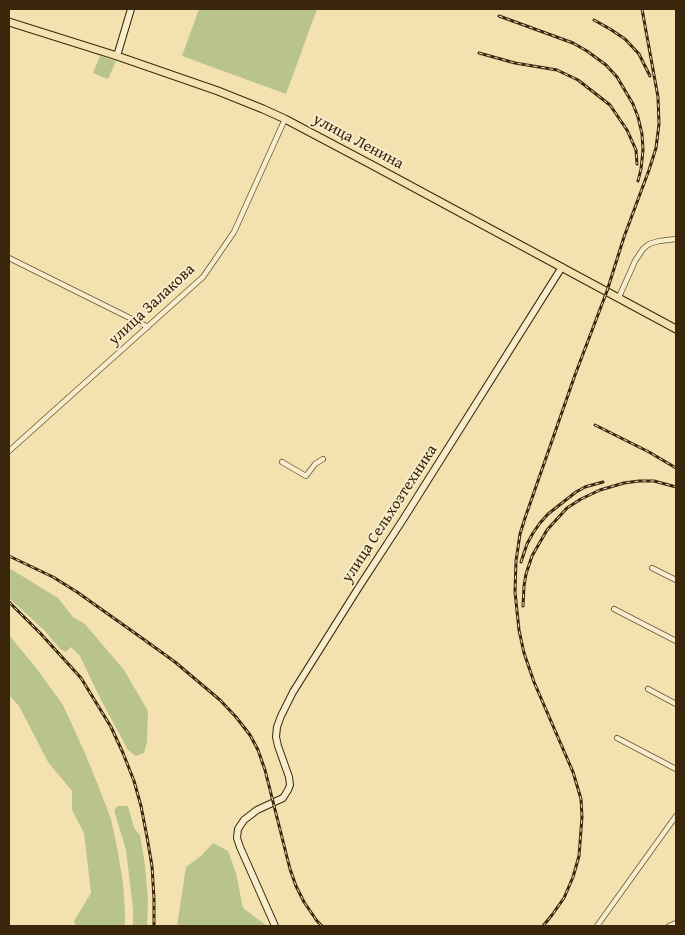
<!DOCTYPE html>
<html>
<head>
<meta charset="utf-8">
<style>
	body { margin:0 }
	#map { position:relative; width:685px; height:935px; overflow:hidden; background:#f3e2b0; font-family:"Gentium Book Plus",serif }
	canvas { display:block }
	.frame { position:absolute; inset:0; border:10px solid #3a260b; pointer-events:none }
</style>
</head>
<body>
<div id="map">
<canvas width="685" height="935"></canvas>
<div class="frame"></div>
</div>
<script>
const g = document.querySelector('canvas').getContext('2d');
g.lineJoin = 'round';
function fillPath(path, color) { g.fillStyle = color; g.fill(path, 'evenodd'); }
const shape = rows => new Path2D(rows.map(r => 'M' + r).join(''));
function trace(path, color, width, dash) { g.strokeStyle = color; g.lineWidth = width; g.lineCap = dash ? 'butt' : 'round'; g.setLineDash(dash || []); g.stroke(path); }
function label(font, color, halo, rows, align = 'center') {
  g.font = font + ' "Gentium Book Plus",serif'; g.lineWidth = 4; g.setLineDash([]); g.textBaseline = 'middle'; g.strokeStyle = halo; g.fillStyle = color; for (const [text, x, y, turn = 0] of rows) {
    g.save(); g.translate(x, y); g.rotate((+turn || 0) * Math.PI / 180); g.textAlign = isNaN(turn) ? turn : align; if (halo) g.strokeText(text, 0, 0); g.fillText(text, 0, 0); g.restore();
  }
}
fillPath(shape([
	[199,9,317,9,286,94,182,56],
	[100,56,116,61,108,79,93,73],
	[9,568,58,598,73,617,85,624,124,670,148,711,147,742,144,753,136,756,128,750,100,698,80,656,71,647,66,652,60,649,44,630,9,598],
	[9,635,37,669,63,705,84,751,98,785,111,819,118,852,123,883,125,911,125,926,76,926,74,921,91,893,84,833,72,810,72,791,48,762,19,706,9,695],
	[118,806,128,806,134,828,140,835,145,865,148,900,147,926,133,926,133,909,126,850,114,810],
	[213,843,228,851,236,873,243,908,267,926,177,926,186,867,201,856]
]), '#b9c48d');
const street = shape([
	[9,258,148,327],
	[619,297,635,261,643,249,649,244,659,241,676,239],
	[9,451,203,277,234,232,285,119],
	[282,462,306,476,315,464,323,459],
	[652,568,676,580],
	[614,609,676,641],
	[648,689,676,704],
	[617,738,676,769],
	[597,926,676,816],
	[669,926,676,923]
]);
const secondary = shape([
	[117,56,131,9],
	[275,926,240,847,237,838,238,829,244,820,257,810,283,798,288,790,290,785,289,777,278,746,276,737,277,727,281,716,293,692,359,587,404,518,562,267]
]);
const primary = shape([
	[9,22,117,56,218,91,263,109,285,119,372,165,676,329]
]);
trace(street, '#685534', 6);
trace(secondary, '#3a260b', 8);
trace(primary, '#3a260b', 9);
trace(street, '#f7eccc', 4.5);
trace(secondary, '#f7eccc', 6);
trace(primary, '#f3e2b0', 7);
const rail = shape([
	[499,16,573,43,587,51,606,65,617,77,633,104,638,117,642,134,643,150,641,169,638,181],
	[594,20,610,29,625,39,639,54,650,76],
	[479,53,515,63,557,70,578,80,610,105,627,130,636,150,637,164],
	[595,425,649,452,676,468],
	[9,556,53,577,77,592,146,641,175,662,220,700,236,717,250,735,258,750,265,770,290,869,296,886,304,902,317,921,322,926],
	[521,562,527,544,533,533,540,523,548,514,576,492,585,487,603,482],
	[9,602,41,634,81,678,111,727,123,753,134,781,141,806,147,837,152,866,154,899,154,926],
	[523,606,524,586,526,574,532,556,547,530,567,508,581,499,600,490,624,483,639,481,654,481,676,487],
	[543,926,552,915,564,898,573,877,579,856,582,817,581,799,573,772,534,682,524,653,519,630,515,592,516,561,520,534,525,518,575,375,607,291,624,237,649,170,656,148,659,124,658,97,642,9]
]);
trace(rail, '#3a260b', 3);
trace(rail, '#f7eccc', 1, [4]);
label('16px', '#3a260b', '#f7eccc', [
	["улица Ленина",358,142,28],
	["улица Залакова",152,305,-43],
	["улица Сельхозтехника",390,514,-57]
]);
</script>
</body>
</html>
